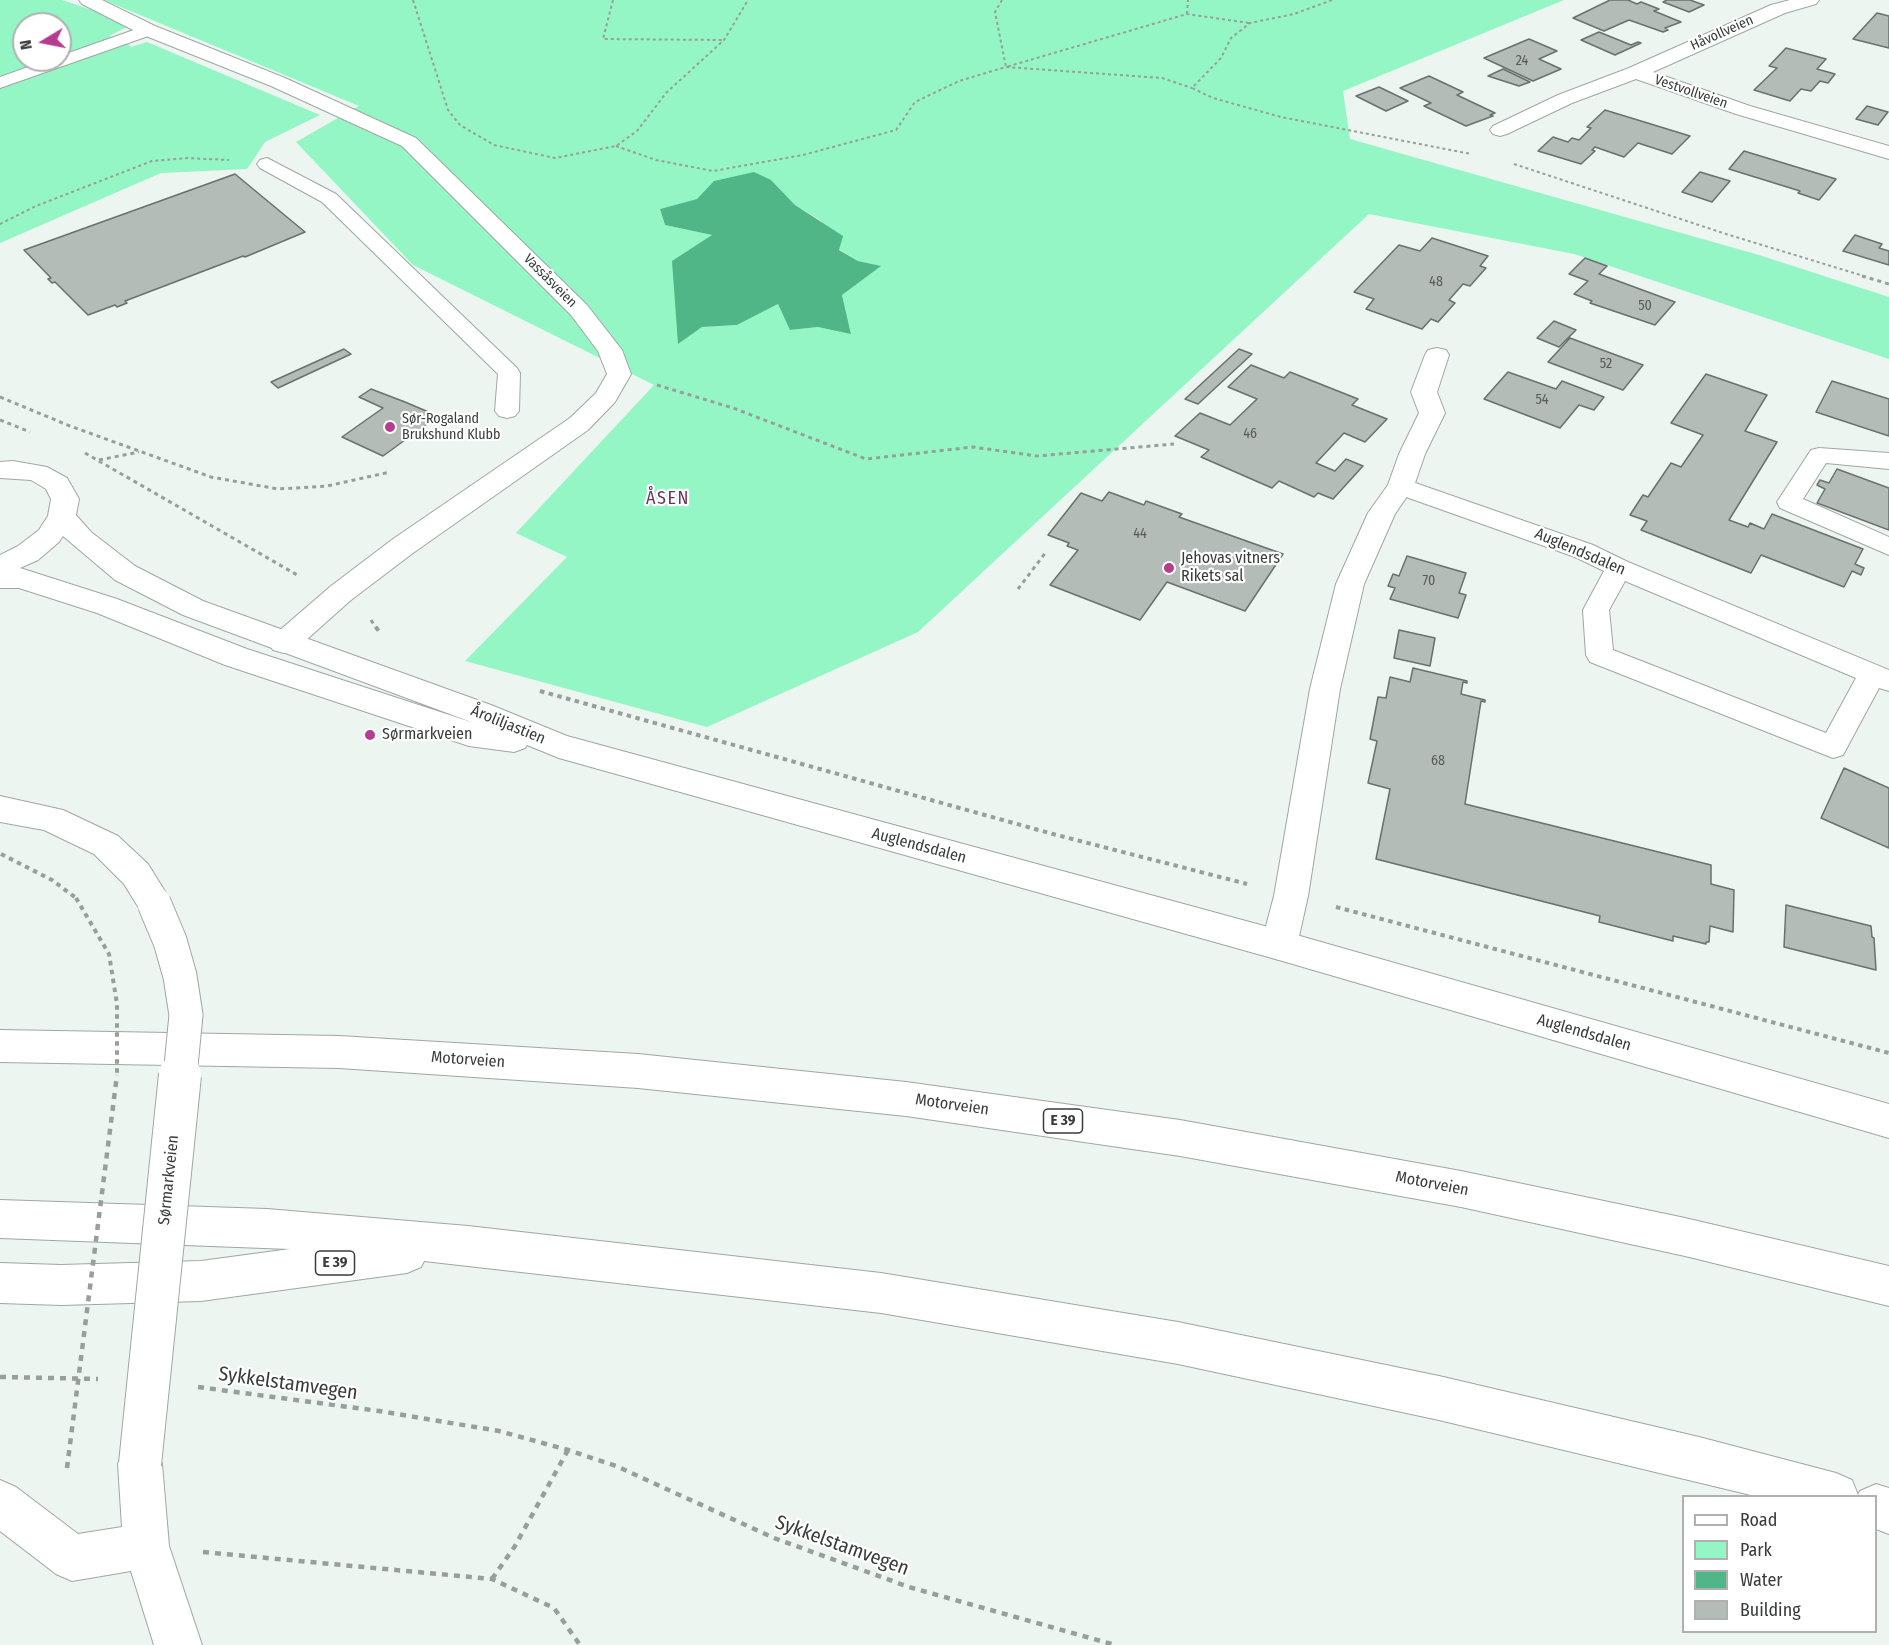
<!DOCTYPE html>
<html>
<head>
<meta charset="utf-8">
<style>
	body { margin:0 }
	#map { position:relative; width:1889px; height:1645px; overflow:hidden; background:#ecf5ef; font-family:"Fira Sans Condensed",sans-serif }
	canvas { display:block }
	.legend { position:absolute; left:1682px; top:1495px; width:195px; height:138px; box-sizing:border-box; background:#fff; border:2px solid #afb1b0; margin:0; padding:8px 10px; list-style:none; font-size:18px; color:#383c3a }
	.legend li { display:flex; align-items:center; gap:12px; height:30px }
	.legend b { width:30px; border:2px solid #afb1b0 }
	.north { position:absolute; left:12px; top:12px; width:60px; height:60px; box-sizing:border-box; background:#fff; border:2px solid #afb1b0; border-radius:50%; rotate:260deg; font-size:16px; font-weight:700; line-height:24px; text-align:center; color:#383c3a }
	.north::after { content:''; display:block; margin:auto; width:21px; height:27px; background:#b63c90; clip-path:polygon(50% 0,100% 100%,50% 72%,0 100%) }
</style>
</head>
<body>
<div id="map">
<canvas width="1889" height="1645"></canvas>
<ul class="legend">
<li><b style="height:8px;background:#fff"></b>Road</li>
<li><b style="height:16px;background:#94f6c5"></b>Park</li>
<li><b style="height:16px;background:#50b687"></b>Water</li>
<li><b style="height:16px;background:#b4bcb8"></b>Building</li>
</ul>
<div class="north">N</div>
</div>
<script>
const g = document.querySelector('canvas').getContext('2d');
g.lineJoin = 'round';
function fillPath(path, color) { g.fillStyle = color; g.fill(path, 'evenodd'); }
const shape = rows => new Path2D(rows.map(r => 'M' + r).join(''));
function trace(path, color, width, dash) { g.strokeStyle = color; g.lineWidth = width; g.lineCap = dash ? 'butt' : 'round'; g.setLineDash(dash || []); g.stroke(path); }
function label(font, color, halo, rows, align = 'center') {
  g.font = font + ' "Fira Sans Condensed",sans-serif'; g.lineWidth = 4.5; g.setLineDash([]); g.textBaseline = 'middle'; g.strokeStyle = halo; g.fillStyle = color; for (const [text, x, y, turn = 0] of rows) {
    g.save(); g.translate(x, y); g.rotate((+turn || 0) * Math.PI / 180); g.textAlign = isNaN(turn) ? turn : align; if (halo) g.strokeText(text, 0, 0); g.fillText(text, 0, 0); g.restore();
  }
}
fillPath(shape([
	[0,0,62,0,133,24,109,36,124,40,131,47,147,42,320,115,265,142,247,169,161,173,0,243],
	[24,24,60,24,60,60,24,60],
	[104,0,1564,0,1343,91,1350,139,1759,255,1889,297,1889,359,1574,254,1369,214,918,632,707,727,465,661,567,557,516,533,654,385,413,265,296,142,359,106],
	[771,180,795,205,820,220,839,249,858,261,880,266,842,295,851,333,818,327,791,330,778,304,737,325,702,327,678,343,712,235,665,225,660,209]
]), '#94f6c5');
fillPath(shape([
	[754,172,771,180,795,205,843,236,839,250,858,261,881,266,842,295,851,334,818,327,790,330,778,304,737,325,702,327,678,344,672,261,712,235,665,225,660,209,697,199,714,181]
]), '#50b687');
const building = shape([
	[1610,0,1628,0,1637,4,1641,2,1659,9,1654,11,1681,22,1665,28,1668,30,1663,32,1629,20,1604,31,1573,18,1610,0],
	[1667,0,1690,0,1704,5,1689,12,1663,2,1667,0],
	[1877,13,1889,16,1889,48,1853,39,1877,13],
	[1599,32,1631,45,1638,42,1641,43,1615,55,1581,40,1599,32],
	[1529,39,1557,51,1539,59,1561,69,1533,81,1484,58,1529,39],
	[1786,48,1826,59,1817,69,1835,74,1828,83,1820,81,1811,91,1801,89,1790,101,1754,90,1777,68,1769,66,1786,48],
	[1503,69,1530,82,1519,86,1488,76,1503,69],
	[1429,76,1463,92,1457,95,1495,113,1490,115,1493,116,1466,126,1424,106,1431,103,1400,88,1429,76],
	[1379,87,1408,101,1386,111,1356,96,1379,87],
	[1867,106,1888,112,1878,125,1856,119,1867,106],
	[1605,110,1690,136,1672,154,1638,143,1624,157,1595,147,1592,150,1595,151,1581,164,1538,151,1553,137,1568,142,1572,138,1579,140,1591,128,1587,127,1605,110],
	[1744,151,1836,179,1819,200,1798,193,1800,191,1729,169,1744,151],
	[1700,172,1730,181,1712,202,1682,192,1700,172],
	[235,174,305,232,245,257,243,256,125,301,127,303,117,307,115,305,88,315,55,282,52,283,48,279,51,278,24,250,235,174],
	[1855,235,1882,244,1879,248,1889,251,1889,265,1843,251,1855,235],
	[1432,238,1488,256,1480,266,1486,268,1470,286,1463,284,1449,300,1455,303,1438,322,1431,319,1422,329,1366,309,1374,299,1354,292,1399,245,1420,251,1432,238],
	[1585,258,1607,266,1599,274,1675,302,1655,325,1590,303,1592,301,1574,294,1588,281,1569,274,1585,258],
	[1554,321,1576,330,1559,347,1537,338,1554,321],
	[1570,338,1643,365,1623,390,1548,362,1570,338],
	[344,349,351,354,278,388,271,382,344,349],
	[1239,349,1252,354,1198,404,1185,399,1239,349],
	[1251,365,1284,378,1290,372,1358,399,1352,405,1387,419,1365,442,1344,433,1316,463,1335,471,1346,459,1363,466,1333,499,1318,493,1314,497,1279,481,1272,488,1201,457,1209,450,1175,436,1200,413,1230,425,1257,399,1228,387,1251,365],
	[1508,372,1556,389,1562,381,1604,397,1594,410,1579,405,1560,428,1484,399,1508,372],
	[1706,374,1767,395,1745,431,1777,442,1729,520,1748,527,1750,523,1764,529,1772,514,1863,549,1855,564,1864,568,1861,575,1852,571,1844,587,1761,555,1751,573,1641,530,1647,521,1630,515,1643,495,1648,497,1671,463,1681,467,1703,435,1671,423,1706,374],
	[1832,381,1889,399,1889,436,1816,412,1832,381],
	[371,389,405,402,438,416,383,456,342,437,383,408,359,397,371,389],
	[1837,469,1889,488,1889,530,1817,503,1825,489,1817,485,1820,480,1829,483,1837,469],
	[1109,492,1144,505,1146,501,1182,514,1179,517,1283,554,1245,611,1167,582,1140,620,1050,585,1078,550,1067,546,1069,543,1048,535,1081,493,1102,501,1109,492],
	[1407,556,1466,573,1459,593,1466,595,1458,618,1390,599,1395,588,1388,586,1393,574,1399,576,1407,556],
	[1399,630,1435,638,1430,666,1394,658,1399,630],
	[1413,668,1467,681,1467,683,1463,682,1461,694,1485,700,1485,702,1481,701,1465,804,1711,865,1711,884,1734,890,1733,932,1710,926,1709,942,1706,942,1706,944,1673,936,1673,941,1599,922,1600,916,1376,859,1390,789,1368,783,1377,741,1370,739,1378,697,1386,698,1390,677,1410,682,1413,668],
	[1844,768,1889,788,1889,848,1821,818,1844,768],
	[1786,905,1871,926,1872,937,1874,938,1876,970,1784,947,1786,905]
]);
fillPath(building, '#b4bcb8');
trace(building, '#69716d', 1.5);
const service = shape([
	[148,25,154,26,157,30,154,34,0,88,0,77,48,60,60,60,60,56,148,25],
	[267,158,336,194,517,368,520,373,519,411,515,416,507,418,499,416,495,411,498,374,322,202,260,168,257,164,260,160,267,158],
	[1819,448,1889,453,1889,469,1826,463,1803,499,1889,537,1889,555,1780,508,1777,502,1811,450,1819,448],
	[1401,478,1593,545,1628,562,1889,670,1889,691,1879,688,1843,755,1833,758,1590,662,1586,655,1583,610,1604,571,1575,557,1392,492,1389,486,1392,480,1401,478],
	[1625,581,1856,678,1826,733,1613,650,1609,610,1625,581]
]);
const minor = shape([
	[79,0,102,0,155,26,285,78,416,138,587,305,622,350,631,374,615,402,588,430,413,553,351,600,295,650,284,653,273,650,269,643,273,636,331,586,393,539,570,418,596,393,607,374,598,351,571,315,402,146,271,86,141,34,82,4,79,0],
	[1790,0,1819,0,1816,4,1785,13,1653,72,1750,106,1889,146,1889,159,1736,114,1636,79,1572,103,1507,134,1500,136,1493,134,1490,130,1493,126,1558,95,1629,68,1771,5,1790,0],
	[1437,348,1446,350,1449,355,1437,392,1445,413,1425,454,1414,486,1395,514,1364,584,1340,689,1308,896,1297,945,1291,955,1279,960,1267,955,1261,945,1274,896,1310,689,1336,584,1368,513,1388,485,1399,454,1419,413,1411,392,1425,355,1428,350,1437,348],
	[0,796,63,810,118,836,148,864,166,893,171,903,166,913,154,917,142,913,124,884,94,854,44,830,0,822,0,796],
	[140,1442,156,1448,162,1464,169,1546,202,1645,154,1645,131,1571,72,1581,56,1574,0,1531,0,1480,16,1487,78,1534,122,1527,118,1464,124,1448,140,1442]
]);
const secondary = shape([
	[13,461,47,467,67,478,79,499,76,515,91,532,135,566,203,601,491,705,567,736,1279,930,1889,1104,1889,1138,1279,960,559,758,527,745,525,748,514,752,469,746,225,665,97,613,19,588,0,588,0,555,18,546,39,530,48,516,51,499,46,489,31,480,0,478,0,462,13,461],
	[63,536,115,580,183,615,474,723,247,649,117,599,20,568,38,560,59,542,63,536]
]);
const motorway = shape([
	[0,1030,339,1036,638,1054,906,1082,1180,1120,1461,1171,1685,1218,1889,1266,1889,1306,1685,1256,1461,1207,1180,1156,906,1116,638,1088,339,1068,0,1062,0,1030],
	[0,1200,267,1209,468,1226,881,1273,1178,1322,1439,1376,1699,1437,1836,1473,1852,1480,1858,1495,1860,1491,1876,1484,1889,1488,1889,1534,1876,1529,1876,1496,1755,1496,1439,1420,1178,1364,881,1313,424,1261,421,1267,407,1273,201,1301,61,1305,0,1303,0,1263,61,1265,201,1261,290,1249,0,1238,0,1200]
]);
trace(service, '#9fa7a3', 2);
trace(minor, '#9fa7a3', 2);
trace(secondary, '#9fa7a3', 2);
trace(motorway, '#9fa7a3', 2);
trace(shape([
	[413,0,448,110,460,125,494,145,555,158,616,146,637,131,666,93,724,40,748,0],
	[613,0,603,39,724,40],
	[1002,0,995,12,1006,67,1187,14,1249,23],
	[1332,0,1294,14,1250,23,1231,38,1221,58,1192,88,1213,98,1281,117,1471,154],
	[1187,14,1188,0],
	[616,146,656,160,713,171,803,155,896,130,915,102,959,81,1006,67,1162,78,1192,88],
	[1514,164,1726,234,1867,277],
	[0,224,36,206,152,161,187,158,229,160]
]), '#989f9b', 2, [3, 3]);
trace(shape([
	[1862,276,1889,284],
	[657,385,733,408,866,459,973,447,1037,456,1174,444],
	[0,397,70,426,211,477,278,489,327,486,390,472],
	[0,420,30,432],
	[85,453,299,576],
	[99,460,139,452],
	[1018,589,1046,552],
	[371,620,377,629]
]), '#989f9b', 3, [4, 4]);
trace(shape([
	[376,627,380,633],
	[540,691,1053,834,1247,884],
	[1,854,52,880,76,898],
	[1336,907,1889,1053]
]), '#989f9b', 4, [4.5, 4.5]);
trace(shape([
	[0,1377,98,1379],
	[198,1387,379,1411,499,1431,568,1450,616,1466,774,1538,909,1587,1115,1645],
	[203,1552,492,1579,554,1608,580,1645],
	[492,1579,515,1546,568,1450]
]), '#989f9b', 4.5, [6, 6]);
fillPath(service, '#fff');
fillPath(minor, '#fff');
fillPath(secondary, '#fff');
fillPath(motorway, '#fff');
const minorBridgeFar1 = shape([
	[154,903,170,941,180,976,186,1015,180,1076]
]);
const minorBridge = shape([
	[140,1464,180,1075]
]);
trace(minorBridgeFar1, '#9fa7a3', 35, []);
trace(minorBridge, '#9fa7a3', 44, []);
trace(shape([
	[76,898,109,954,117,1004,117,1076]
]), '#989f9b', 4, [4.5, 4.5]);
trace(shape([
	[67,1468,117,1075]
]), '#989f9b', 4.5, [6, 6]);
trace(minorBridgeFar1, '#fff', 33);
trace(minorBridge, '#fff', 42);
for (const [x, y, r, color] of [
	[390,427,6,"#b63c90"],
	[1169,568,6,"#b63c90"],
	[370,735,6,"#b63c90"]
]) { const dot = new Path2D(); dot.arc(x, y, r, 0, 2 * Math.PI); g.fillStyle = color; g.fill(dot); trace(dot, '#fff', 2); }
label('14px', '#383c3a', '#fff', [
	["Håvollveien",1722,33,-24],
	["Vestvollveien",1691,92,19],
	["Vassåsveien",550,281,45]
]);
label('14px', '#575c5a', null, [
	["24",1522,61],
	["48",1436,282],
	["50",1645,306],
	["52",1606,364],
	["54",1542,400],
	["46",1250,434],
	["44",1140,534],
	["70",1429,581],
	["68",1438,761]
]);
label('14px', '#383c3a', '#fff', [
	["Sør-Rogaland",402,419],
	["Brukshund Klubb",402,435]
], 'left');
for (const [x, y, w] of [
	[1063,1121,39],
	[335,1263,39]
]) { const box = new Path2D(); box.roundRect(x - w / 2, y - 12, w, 24, 4.5); g.fillStyle = '#fff'; g.fill(box); trace(box, '#383c3a', 1.5); }
label('bold 15px', '#383c3a', null, [
	["E 39",1063,1121],
	["E 39",335,1263]
]);
label('16px', '#383c3a', '#fff', [
	["Auglendsdalen",1580,552,23],
	["Åroliljastien",508,725,22],
	["Auglendsdalen",919,846,15],
	["Auglendsdalen",1584,1033,16],
	["Motorveien",468,1060,4],
	["Motorveien",952,1105,8],
	["Sørmarkveien",169,1180,-84],
	["Motorveien",1432,1184,11]
]);
label('16px', '#383c3a', '#fff', [
	["Jehovas vitners",1181,559],
	["Rikets sal",1181,577],
	["Sørmarkveien",382,735]
], 'left');
g.letterSpacing = '1.5px';
label('18px', '#70335b', '#fff', [
	["ÅSEN",668,499]
]);
g.letterSpacing = '0px';
label('20px', '#383c3a', '#fff', [
	["Sykkelstamvegen",288,1384,8],
	["Sykkelstamvegen",842,1546,20]
]);
</script>
</body>
</html>
